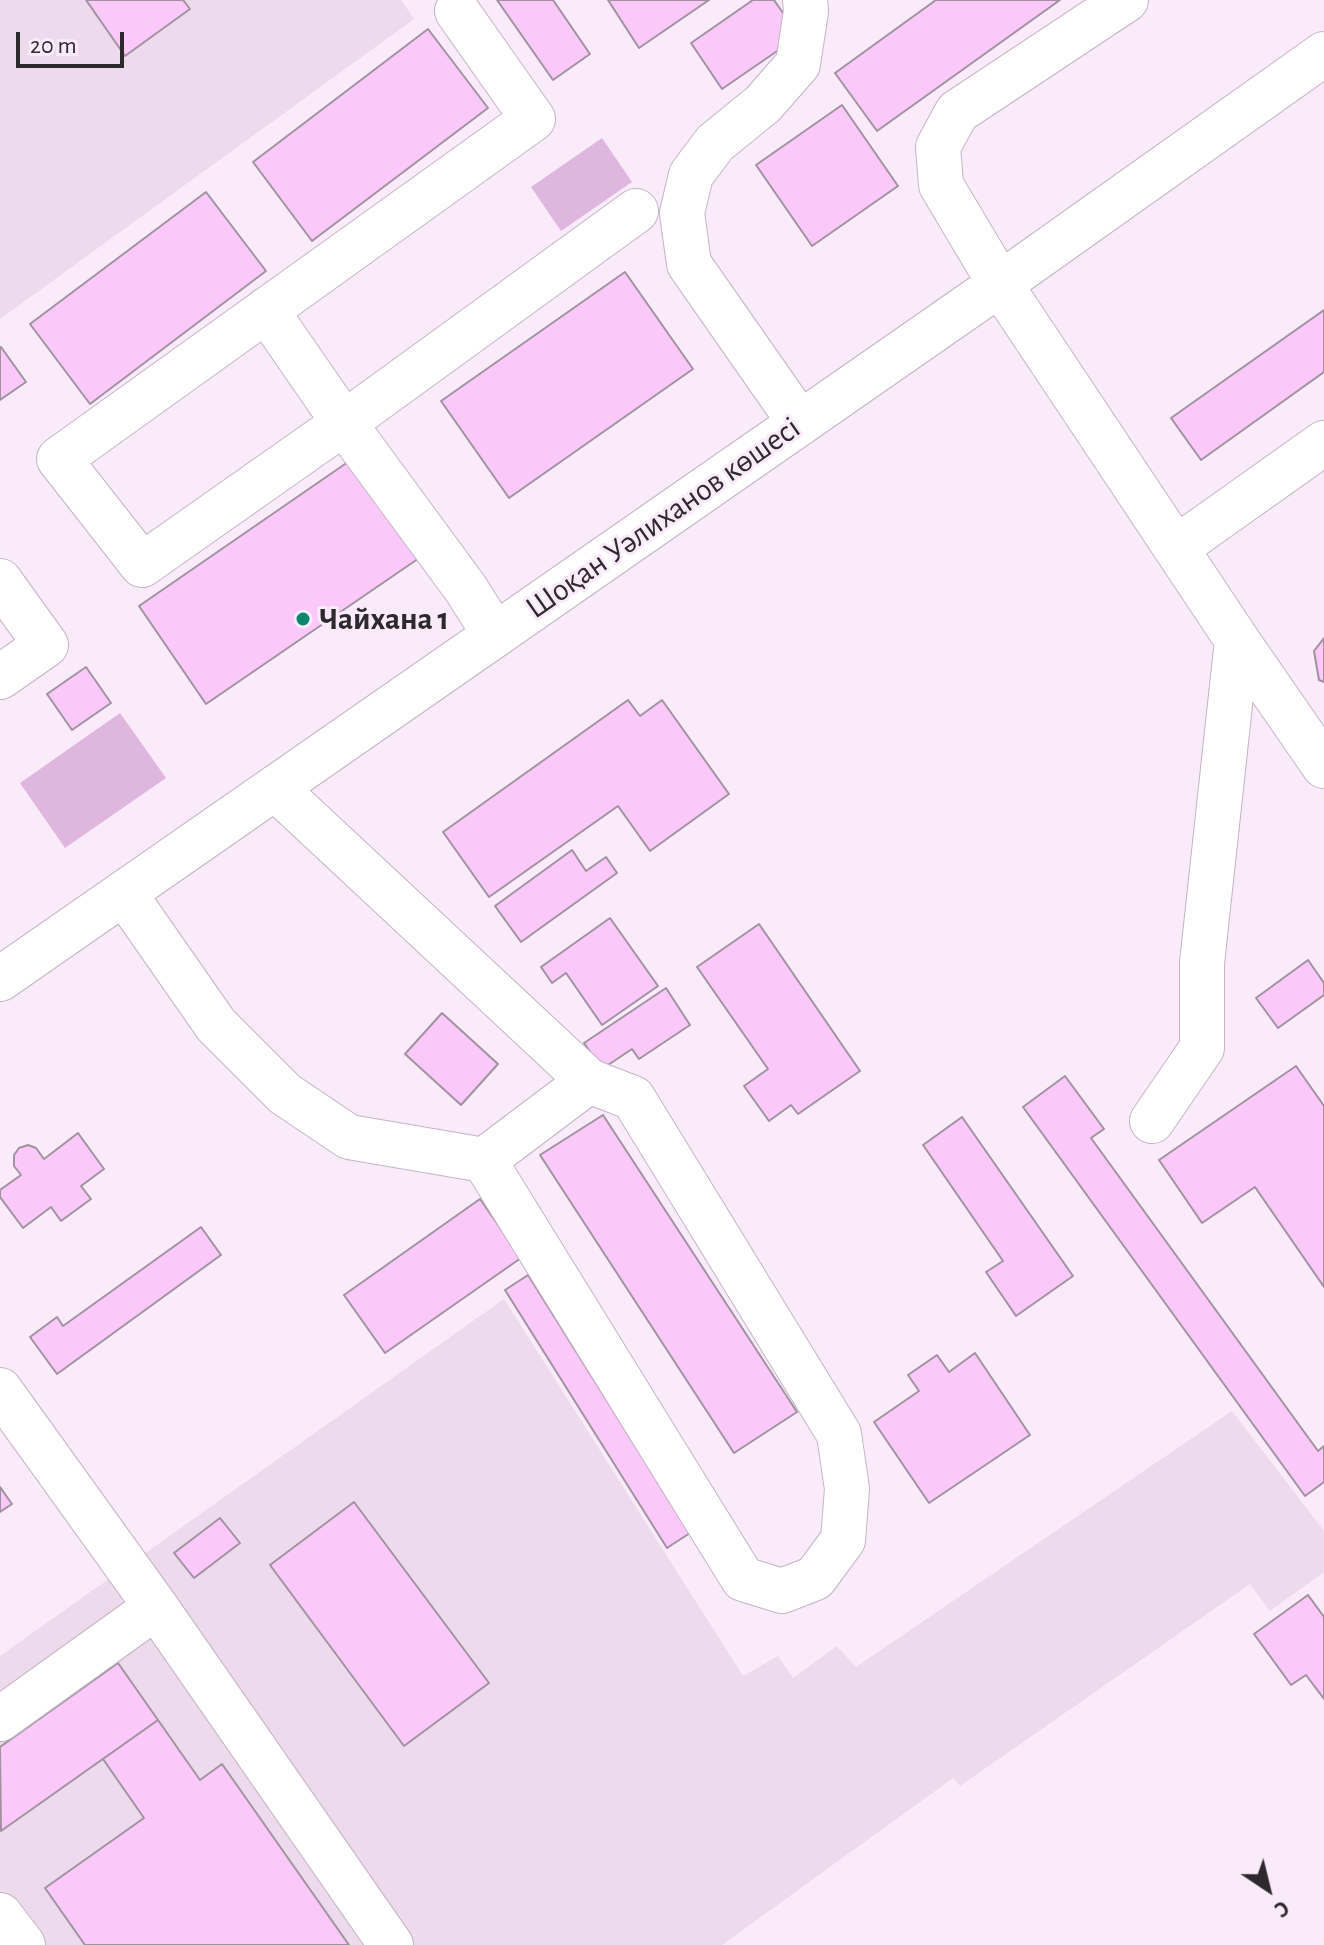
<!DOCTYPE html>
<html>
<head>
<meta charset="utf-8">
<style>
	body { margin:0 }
	#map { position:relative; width:1324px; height:1945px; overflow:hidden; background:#f9ebf9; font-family:"Alegreya Sans",sans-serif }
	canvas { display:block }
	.north { position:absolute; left:1228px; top:1849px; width:80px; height:80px; -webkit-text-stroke:6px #f9ebf9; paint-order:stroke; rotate:145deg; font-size:22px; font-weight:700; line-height:32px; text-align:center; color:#2e292e }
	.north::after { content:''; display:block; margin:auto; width:28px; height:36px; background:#2e292e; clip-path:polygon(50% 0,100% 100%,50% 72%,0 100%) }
	.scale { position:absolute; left:16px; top:32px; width:108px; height:36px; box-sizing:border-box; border:4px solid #2e292e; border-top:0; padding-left:10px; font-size:24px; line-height:28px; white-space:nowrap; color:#2e292e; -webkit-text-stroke:6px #f9ebf9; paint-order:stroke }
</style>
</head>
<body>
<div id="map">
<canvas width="1324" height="1945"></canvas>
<div class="north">С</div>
<div class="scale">20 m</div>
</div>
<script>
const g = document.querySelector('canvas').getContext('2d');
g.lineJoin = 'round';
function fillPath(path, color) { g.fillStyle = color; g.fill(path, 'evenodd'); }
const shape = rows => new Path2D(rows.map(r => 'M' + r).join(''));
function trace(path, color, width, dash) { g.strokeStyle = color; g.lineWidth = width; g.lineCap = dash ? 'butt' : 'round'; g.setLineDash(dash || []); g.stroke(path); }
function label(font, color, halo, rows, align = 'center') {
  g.font = font + ' "Alegreya Sans",sans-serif'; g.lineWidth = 6; g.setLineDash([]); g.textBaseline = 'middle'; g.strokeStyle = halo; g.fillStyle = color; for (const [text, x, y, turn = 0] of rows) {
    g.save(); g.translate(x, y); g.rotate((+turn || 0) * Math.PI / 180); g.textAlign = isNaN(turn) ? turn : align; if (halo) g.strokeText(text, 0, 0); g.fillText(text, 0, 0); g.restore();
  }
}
fillPath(shape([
	[0,0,401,0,414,19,0,319],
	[504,1299,743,1676,778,1656,793,1678,837,1646,856,1667,1232,1411,1324,1531,1324,1572,1270,1611,1250,1584,960,1786,953,1778,722,1945,0,1945,0,1656]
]), '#eddaec');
fillPath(shape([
	[602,138,632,182,561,231,531,187],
	[120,713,166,778,65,848,20,783]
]), '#dfb7de');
const building = shape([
	[86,0,183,0,190,9,125,56,86,0],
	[497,0,553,0,590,54,553,80,497,0],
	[608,0,709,0,639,48,608,0],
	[753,0,774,0,799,36,722,89,691,43,753,0],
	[936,0,1060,0,877,131,835,73,936,0],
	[428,29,488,108,312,241,253,162,428,29],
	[842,105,898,186,812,246,756,165,842,105],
	[206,192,266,271,90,404,30,324,206,192],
	[625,272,693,369,509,498,441,401,625,272],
	[1324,310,1324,372,1201,460,1171,418,1324,310],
	[1,347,26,382,0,400,0,348,1,347],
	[361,453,428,552,206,704,139,606,361,453],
	[1324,638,1324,682,1319,680,1314,651,1324,638],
	[86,667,111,703,72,730,47,694,86,667],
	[628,700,640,716,662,700,729,794,650,851,618,806,489,897,443,832,628,700],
	[572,850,586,871,606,857,617,873,521,942,495,906,572,850],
	[610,918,658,986,602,1025,566,973,552,983,541,967,610,918],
	[759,924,860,1071,798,1114,791,1105,769,1121,744,1086,768,1069,697,967,759,924],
	[1308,960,1324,983,1324,995,1278,1028,1256,998,1308,960],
	[666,988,690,1025,639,1059,632,1049,602,1069,584,1043,666,988],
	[442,1013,498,1064,461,1105,405,1054,442,1013],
	[1296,1066,1324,1106,1324,1287,1255,1187,1202,1223,1159,1160,1296,1066],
	[1065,1076,1104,1129,1091,1138,1318,1451,1324,1446,1324,1482,1305,1496,1023,1107,1065,1076],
	[603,1115,797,1412,734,1453,540,1155,603,1115],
	[962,1117,1073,1276,1016,1316,986,1272,1003,1261,923,1145,962,1117],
	[78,1133,104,1169,81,1186,91,1199,61,1221,51,1207,23,1228,0,1197,0,1190,21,1175,14,1166,14,1155,19,1148,28,1145,36,1148,44,1159,78,1133],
	[480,1199,521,1258,385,1353,344,1295,480,1199],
	[201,1227,221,1255,57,1374,30,1337,57,1317,63,1326,201,1227],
	[528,1275,690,1533,667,1548,505,1290,528,1275],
	[975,1353,1030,1435,929,1503,874,1422,919,1391,908,1375,937,1355,949,1372,975,1353],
	[0,1487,12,1504,0,1512,0,1487],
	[354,1502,489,1683,404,1746,270,1565,354,1502],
	[220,1518,240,1543,194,1578,174,1553,220,1518],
	[1308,1595,1324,1617,1324,1699,1306,1675,1291,1685,1254,1634,1308,1595],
	[118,1663,158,1720,1,1831,0,1747,118,1663],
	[158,1720,200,1780,222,1764,349,1945,85,1945,45,1888,144,1818,103,1759,158,1720]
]);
fillPath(building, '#fbc8fa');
trace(building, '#a0939f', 2);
const minor = shape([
	[1126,0,957,112,938,147,941,185,1000,284,1237,640,1324,766],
	[457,11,533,119,59,459,142,565,344,423,466,589,495,635],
	[266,310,344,423,636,211],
	[800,423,689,264,682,213,691,175,715,143,763,104,798,64,806,11,805,0],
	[1176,548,1324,443],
	[0,581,46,645,0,677],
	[124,893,216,1025,285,1094,349,1137,484,1160,743,1579,782,1591,815,1578,843,1540,847,1489,839,1434,633,1098,589,1081,275,788],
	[1152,1121,1202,1048,1202,963,1237,640],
	[484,1160,589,1081],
	[0,1390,156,1607,391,1945],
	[0,1719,156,1607],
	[0,1915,23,1945]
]);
const major = shape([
	[0,979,1000,284,1324,54]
]);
trace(minor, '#c3b6c3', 46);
trace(major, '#c3b6c3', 46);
trace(minor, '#fff', 44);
trace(major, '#fff', 44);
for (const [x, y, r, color] of [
	[303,619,8,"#04896e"]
]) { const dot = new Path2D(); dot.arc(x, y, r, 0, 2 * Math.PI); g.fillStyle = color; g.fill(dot); trace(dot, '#f9ebf9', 3); }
label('32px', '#2e292e', '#f9ebf9', [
	["Шоқан Уәлиханов көшесі",663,518,-35]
]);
label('bold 32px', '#2e292e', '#f9ebf9', [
	["Чайхана 1",319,619]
], 'left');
</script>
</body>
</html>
